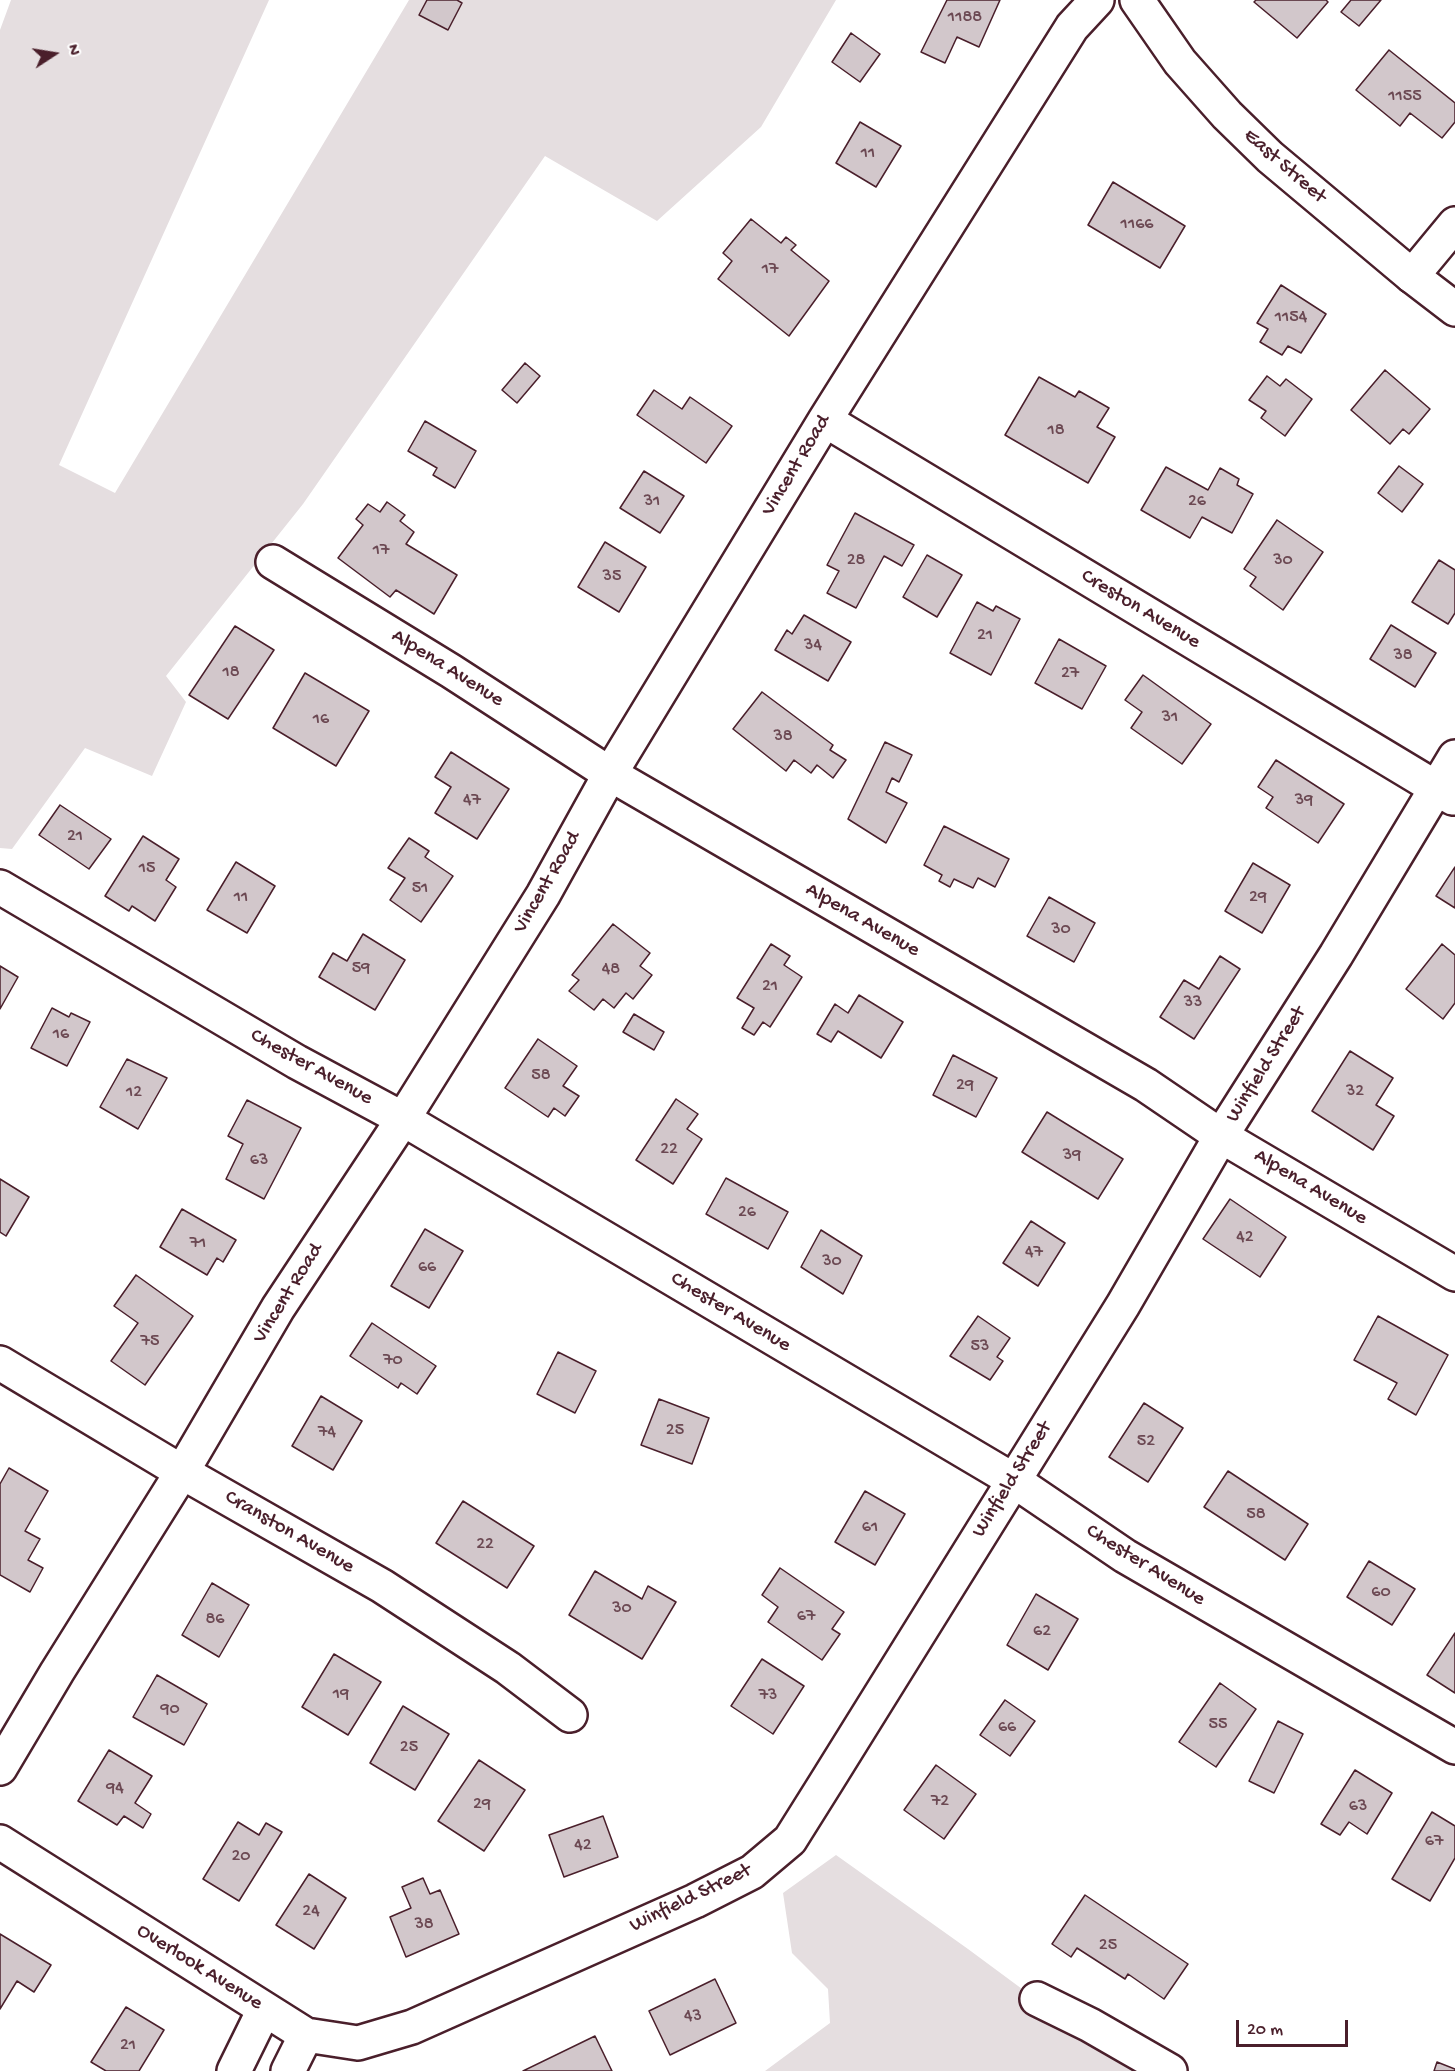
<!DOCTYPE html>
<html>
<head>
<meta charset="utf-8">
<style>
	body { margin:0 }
	#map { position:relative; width:1455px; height:2071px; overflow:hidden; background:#fff; font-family:"Gochi Hand",sans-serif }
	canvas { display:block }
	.north { position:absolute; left:24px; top:24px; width:60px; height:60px; -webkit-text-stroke:4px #fff; paint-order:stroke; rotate:78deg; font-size:16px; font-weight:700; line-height:24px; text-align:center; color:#4a1f2b }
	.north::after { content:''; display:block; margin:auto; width:21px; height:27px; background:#4a1f2b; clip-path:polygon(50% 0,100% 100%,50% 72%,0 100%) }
	.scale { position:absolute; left:1236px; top:2020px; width:112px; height:27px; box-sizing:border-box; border:3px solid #4a1f2b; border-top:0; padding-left:8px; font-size:18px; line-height:21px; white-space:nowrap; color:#4a1f2b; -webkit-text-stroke:4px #fff; paint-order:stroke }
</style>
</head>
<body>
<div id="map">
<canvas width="1455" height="2071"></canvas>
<div class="north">N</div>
<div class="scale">20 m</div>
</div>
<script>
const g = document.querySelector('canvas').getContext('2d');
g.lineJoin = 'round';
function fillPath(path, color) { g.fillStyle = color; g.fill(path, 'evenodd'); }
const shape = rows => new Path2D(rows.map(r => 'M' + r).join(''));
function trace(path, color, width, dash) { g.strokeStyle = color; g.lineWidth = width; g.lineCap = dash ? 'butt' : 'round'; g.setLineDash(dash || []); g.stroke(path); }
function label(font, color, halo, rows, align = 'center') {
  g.font = font + ' "Gochi Hand",sans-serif'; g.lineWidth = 4.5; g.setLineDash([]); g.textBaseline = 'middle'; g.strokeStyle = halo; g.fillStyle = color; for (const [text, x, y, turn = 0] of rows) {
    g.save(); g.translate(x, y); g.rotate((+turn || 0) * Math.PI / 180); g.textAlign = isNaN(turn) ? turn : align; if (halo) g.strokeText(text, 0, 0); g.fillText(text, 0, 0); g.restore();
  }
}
fillPath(shape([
	[11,0,269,0,59,465,115,493,409,0,836,0,761,127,657,221,545,156,303,504,166,676,186,702,152,776,85,748,12,849,0,848,0,30],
	[836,1855,968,1949,1133,2071,765,2071,830,2023,828,1989,792,1953,783,1893]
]), '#e5dee0');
const building = shape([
	[427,0,457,0,462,3,448,30,419,15,427,0],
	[947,0,1000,0,979,47,957,37,945,63,921,52,947,0],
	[1256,0,1326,0,1328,2,1297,38,1254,2,1256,0],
	[1351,0,1381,0,1359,26,1341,12,1351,0],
	[851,33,880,54,860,82,832,62,851,33],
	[1389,50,1455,103,1455,122,1442,138,1410,113,1400,126,1356,90,1389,50],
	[860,122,901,146,876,187,836,163,860,122],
	[1113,182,1185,226,1160,268,1088,225,1113,182],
	[751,219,781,243,786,237,796,245,791,250,829,281,789,336,718,279,732,261,723,253,751,219],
	[1281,285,1326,314,1301,353,1288,346,1282,355,1260,342,1268,329,1257,323,1281,285],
	[525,363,540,376,517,403,502,390,525,363],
	[1385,370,1430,409,1409,434,1403,429,1390,444,1351,410,1385,370],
	[1267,376,1280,386,1286,379,1312,399,1285,436,1261,418,1266,411,1249,400,1267,376],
	[1039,377,1075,397,1079,391,1109,408,1097,427,1115,437,1088,483,1005,435,1039,377],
	[654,390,682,409,690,397,732,426,706,463,637,415,654,390],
	[425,421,476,451,455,488,433,475,437,468,408,451,425,421],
	[1399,466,1423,484,1402,512,1378,493,1399,466],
	[1166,467,1208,490,1220,468,1239,479,1237,485,1253,494,1232,533,1202,517,1190,538,1141,510,1166,467],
	[644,471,684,496,660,533,620,508,644,471],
	[387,502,405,515,400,521,414,532,406,544,457,575,434,614,396,590,390,597,338,558,363,525,356,519,368,504,380,512,387,502],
	[855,513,914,545,902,566,884,556,856,608,827,593,839,571,827,565,855,513],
	[1277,520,1323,552,1283,610,1250,586,1256,577,1244,569,1277,520],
	[605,542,646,567,619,612,578,587,605,542],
	[927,555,962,575,937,617,903,597,927,555],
	[1439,560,1455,570,1455,613,1448,624,1412,602,1439,560],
	[977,602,993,611,996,606,1020,619,991,675,950,653,977,602],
	[804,615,851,642,828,681,775,650,787,630,792,634,804,615],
	[1391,625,1436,653,1415,687,1370,659,1391,625],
	[235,626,274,650,228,719,189,695,235,626],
	[1059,639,1106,666,1082,709,1035,683,1059,639],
	[305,673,369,711,336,766,273,728,305,673],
	[1143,675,1211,724,1182,764,1131,728,1142,712,1125,700,1143,675],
	[762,692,833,745,830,750,846,760,833,778,817,765,811,773,794,760,786,771,733,729,762,692],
	[885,742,912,755,899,782,892,778,886,792,907,803,886,843,848,819,885,742],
	[451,752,509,789,477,839,435,813,451,787,435,777,451,752],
	[1276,760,1344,804,1318,843,1266,808,1273,797,1258,787,1276,760],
	[60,805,111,839,89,869,39,835,60,805],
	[944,826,1009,859,995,887,978,878,973,888,954,879,950,887,939,881,942,875,924,865,944,826],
	[143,836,179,859,166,880,176,887,155,921,132,906,129,911,105,896,143,836],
	[409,838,429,851,425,857,453,876,421,922,390,900,405,878,388,868,409,838],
	[236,862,275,886,247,933,207,910,236,862],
	[1253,863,1290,885,1262,933,1225,911,1253,863],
	[1455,867,1455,908,1436,896,1455,867],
	[1049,897,1095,923,1074,962,1027,936,1049,897],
	[613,924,650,953,640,966,652,975,633,999,626,993,614,1008,603,999,594,1010,569,991,579,980,572,975,613,924],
	[363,934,405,960,375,1010,319,977,333,953,347,961,363,934],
	[771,944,790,956,784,965,802,977,770,1027,763,1022,754,1035,742,1028,754,1008,737,998,771,944],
	[1442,944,1455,955,1455,1003,1443,1019,1406,989,1442,944],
	[1220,956,1240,969,1194,1039,1160,1017,1184,980,1199,989,1220,956],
	[0,966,18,977,0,1009,0,966],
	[859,995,903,1022,881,1058,838,1031,831,1042,817,1034,835,1004,848,1013,859,995],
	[52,1008,69,1017,71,1013,90,1022,67,1066,31,1048,52,1008],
	[634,1014,664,1032,654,1050,623,1032,634,1014],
	[538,1039,577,1066,563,1086,579,1096,565,1116,554,1108,548,1117,505,1088,538,1039],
	[1350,1051,1393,1078,1376,1105,1394,1116,1373,1150,1312,1111,1350,1051],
	[953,1055,997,1078,976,1117,933,1095,953,1055],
	[127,1059,167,1078,138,1129,100,1107,127,1059],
	[676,1099,698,1114,687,1129,702,1139,673,1184,636,1160,676,1099],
	[247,1100,301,1128,264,1199,226,1179,243,1144,228,1136,247,1100],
	[1047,1112,1123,1159,1098,1199,1022,1152,1047,1112],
	[726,1178,788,1212,768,1249,706,1214,726,1178],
	[0,1179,29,1197,6,1236,0,1232,0,1179],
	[1230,1199,1286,1237,1260,1277,1203,1239,1230,1199],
	[182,1209,236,1240,223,1262,217,1258,207,1275,160,1247,182,1209],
	[1031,1221,1065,1243,1038,1286,1003,1263,1031,1221],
	[425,1229,463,1251,429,1308,391,1286,425,1229],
	[821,1230,862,1256,843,1294,801,1267,821,1230],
	[136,1275,193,1316,145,1385,111,1361,138,1323,114,1306,136,1275],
	[978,1316,1010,1338,997,1357,1003,1361,990,1380,950,1356,978,1316],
	[1378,1316,1448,1355,1416,1415,1388,1399,1397,1383,1354,1360,1378,1316],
	[372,1323,436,1366,417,1394,401,1383,398,1388,350,1356,372,1323],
	[558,1352,596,1371,575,1413,537,1394,558,1352],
	[321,1396,362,1421,333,1470,292,1446,321,1396],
	[659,1399,709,1418,692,1464,641,1445,659,1399],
	[1144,1403,1183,1428,1148,1482,1109,1457,1144,1403],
	[9,1468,48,1491,25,1531,40,1539,28,1560,43,1568,30,1592,0,1575,0,1484,9,1468],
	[1228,1471,1308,1524,1285,1560,1204,1507,1228,1471],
	[865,1491,905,1514,875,1565,835,1542,865,1491],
	[463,1501,534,1546,507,1588,436,1543,463,1501],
	[1369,1561,1415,1589,1392,1625,1347,1597,1369,1561],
	[780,1568,844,1612,832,1629,840,1634,822,1660,768,1622,778,1607,762,1595,780,1568],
	[595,1571,642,1599,648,1586,676,1602,642,1659,569,1615,595,1571],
	[212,1583,249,1605,219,1657,182,1635,212,1583],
	[1036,1594,1078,1619,1048,1670,1007,1645,1036,1594],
	[1455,1633,1455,1693,1427,1675,1455,1633],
	[334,1654,381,1682,348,1735,302,1707,334,1654],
	[762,1659,804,1686,773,1734,731,1706,762,1659],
	[157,1675,207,1704,184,1745,133,1717,157,1675],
	[1220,1683,1256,1709,1216,1767,1179,1742,1220,1683],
	[1005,1700,1035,1721,1010,1756,980,1735,1005,1700],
	[403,1706,449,1734,415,1790,370,1763,403,1706],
	[1278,1721,1303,1734,1274,1793,1249,1781,1278,1721],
	[109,1750,152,1776,135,1803,151,1814,143,1828,124,1816,117,1825,78,1801,109,1750],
	[479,1760,525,1790,484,1851,438,1821,479,1760],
	[936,1765,976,1794,944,1839,904,1810,936,1765],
	[1355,1770,1392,1793,1367,1834,1349,1822,1340,1835,1321,1824,1355,1770],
	[1432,1812,1455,1826,1455,1858,1430,1901,1392,1879,1432,1812],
	[603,1816,618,1857,564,1877,549,1835,603,1816],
	[238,1822,259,1835,266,1823,282,1832,239,1901,203,1879,238,1822],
	[309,1874,346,1898,314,1949,276,1925,309,1874],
	[423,1878,430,1894,440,1890,459,1934,406,1957,390,1917,411,1908,402,1887,423,1878],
	[1085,1895,1188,1964,1164,1999,1128,1974,1125,1979,1077,1948,1071,1957,1052,1944,1085,1895],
	[0,1934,51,1965,34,1992,17,1981,0,2009,0,1934],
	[715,1979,736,2023,670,2055,649,2011,715,1979],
	[126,2007,164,2030,139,2071,106,2071,91,2062,126,2007],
	[595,2036,612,2071,523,2071,595,2036],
	[1437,2062,1455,2069,1455,2071,1434,2071,1437,2062]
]);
fillPath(building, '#d2c7cb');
trace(building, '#4a1f2b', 1.5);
const minor = shape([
	[1412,276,1455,224],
	[825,420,1453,798],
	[273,562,451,671,610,774,1146,1085,1221,1136,1455,1274],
	[0,887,297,1062,403,1119,1013,1480,1125,1556,1455,1747],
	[0,1363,182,1472,382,1586,508,1668,570,1715],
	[0,1768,57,1672,182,1472,278,1308,403,1119,543,895,610,774,825,420,1072,27,1097,0],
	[0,1842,306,2035,358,2043,412,2027,695,1901,752,1872,790,1840,827,1781,1123,1305,1221,1136,1336,955,1455,757],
	[1037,1999,1090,2025,1170,2071],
	[234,2071,264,2010],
	[288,2071,306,2035]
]);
const major = shape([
	[1137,0,1180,62,1227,115,1270,157,1412,276,1455,309]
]);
trace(minor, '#4a1f2b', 38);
trace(major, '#4a1f2b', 38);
trace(minor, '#fff', 33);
trace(major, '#fff', 33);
label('18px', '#6c4953', null, [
	["1188",965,18],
	["1155",1405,97],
	["11",868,154],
	["1166",1137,225],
	["17",770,270],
	["1154",1291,318],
	["18",1056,431],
	["31",652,502],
	["26",1197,502],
	["17",381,551],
	["28",856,561],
	["30",1283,561],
	["35",612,577],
	["21",985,636],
	["34",813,646],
	["38",1403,656],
	["18",231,673],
	["27",1070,674],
	["31",1170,718],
	["16",321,720],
	["38",783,737],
	["47",472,801],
	["39",1304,801],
	["21",75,837],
	["15",147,869],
	["51",420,889],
	["11",241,898],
	["29",1258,898],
	["30",1061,930],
	["59",361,969],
	["48",611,970],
	["21",770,987],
	["33",1193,1003],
	["16",61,1035],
	["58",541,1076],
	["29",965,1086],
	["32",1355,1092],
	["12",134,1093],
	["22",669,1150],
	["39",1072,1156],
	["63",259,1161],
	["26",747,1213],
	["42",1245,1238],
	["71",198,1244],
	["47",1034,1253],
	["30",832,1262],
	["66",427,1268],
	["75",150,1342],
	["53",980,1347],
	["70",393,1361],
	["25",675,1431],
	["74",327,1433],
	["52",1146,1442],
	["58",1256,1515],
	["61",870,1528],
	["22",485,1545],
	["60",1381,1593],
	["30",622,1609],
	["67",806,1617],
	["86",215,1620],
	["62",1042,1632],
	["19",341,1695],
	["73",768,1696],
	["90",170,1710],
	["55",1218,1725],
	["66",1007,1728],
	["25",409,1748],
	["94",115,1789],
	["72",940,1802],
	["29",482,1805],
	["63",1358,1807],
	["67",1434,1842],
	["42",583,1846],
	["20",241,1857],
	["24",311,1912],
	["38",424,1925],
	["25",1108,1946],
	["43",693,2017],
	["21",128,2046]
]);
label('21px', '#4a1f2b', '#fff', [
	["East Street",1284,167,41],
	["Vincent Road",797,466,-59],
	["Creston Avenue",1140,610,31],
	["Alpena Avenue",447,669,32],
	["Vincent Road",548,883,-60],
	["Alpena Avenue",862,921,30],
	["Winfield Street",1267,1065,-58],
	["Chester Avenue",311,1068,29],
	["Alpena Avenue",1310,1188,31],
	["Vincent Road",289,1294,-58],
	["Chester Avenue",730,1313,31],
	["Winfield Street",1013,1480,-58],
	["Cranston Avenue",289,1533,30],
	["Chester Avenue",1145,1566,32],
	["Winfield Street",691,1899,-26],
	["Overlook Avenue",199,1968,32]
]);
</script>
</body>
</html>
